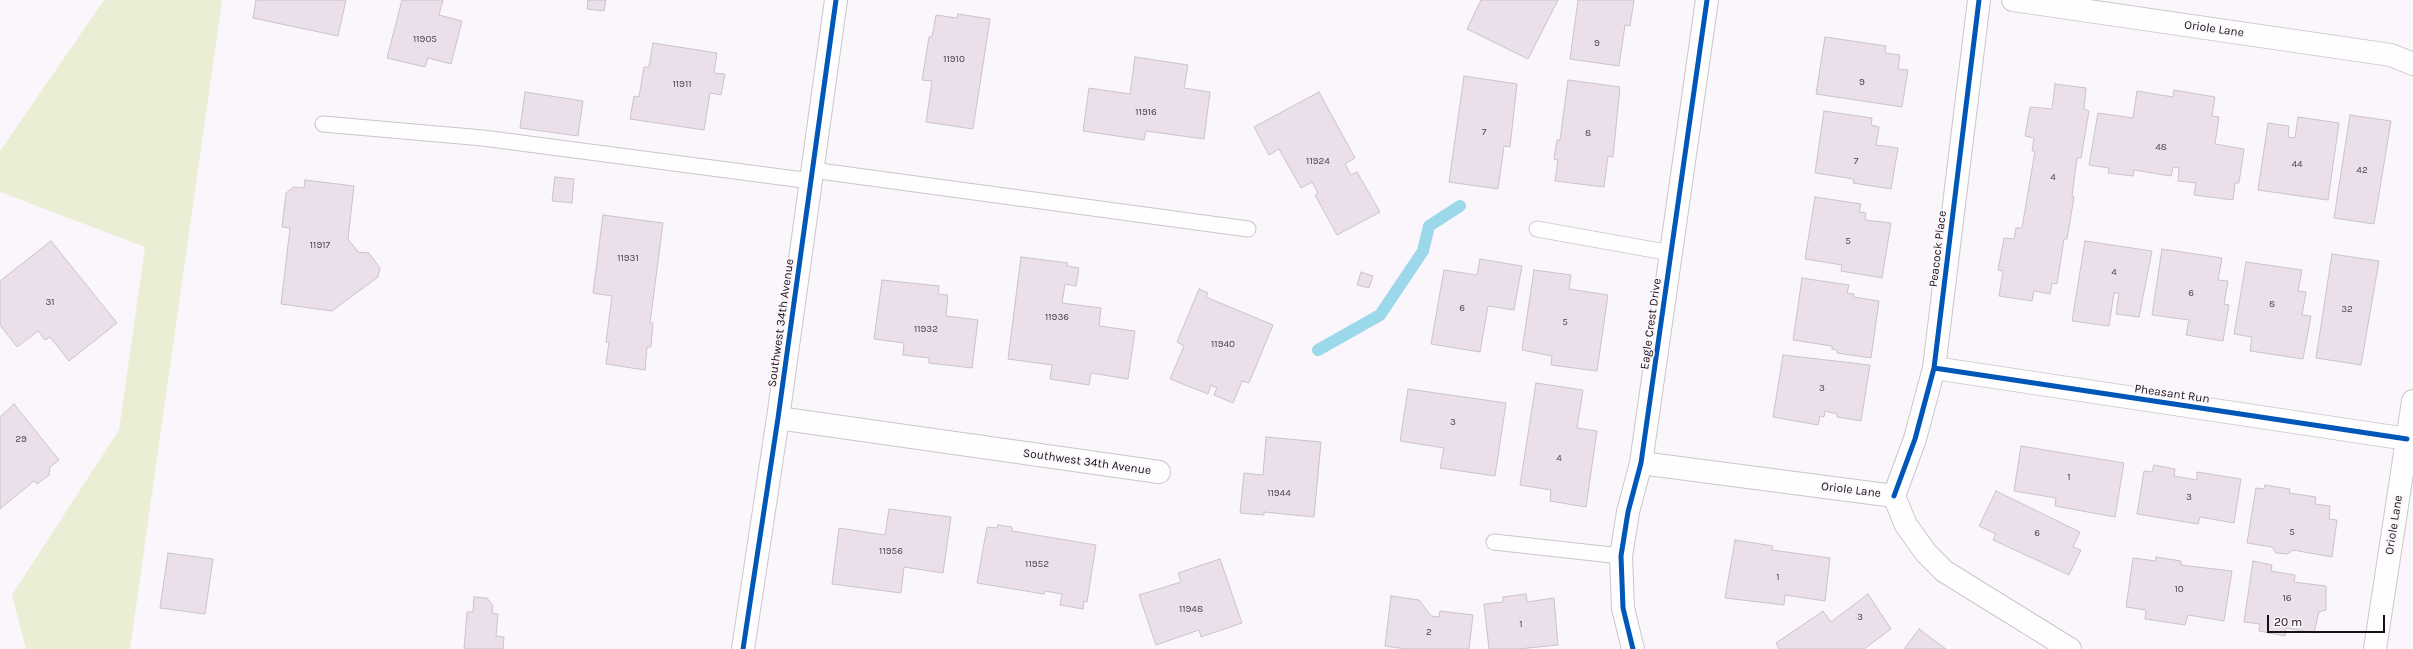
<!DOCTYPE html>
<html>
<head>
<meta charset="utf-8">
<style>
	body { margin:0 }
	#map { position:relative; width:2413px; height:649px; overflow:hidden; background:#fbf6fb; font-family:Karla,sans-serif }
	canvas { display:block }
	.scale { position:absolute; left:2267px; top:615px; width:118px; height:18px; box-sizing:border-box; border:2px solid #151215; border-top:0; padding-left:5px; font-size:12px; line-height:14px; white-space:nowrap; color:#151215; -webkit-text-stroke:3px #fcf5fc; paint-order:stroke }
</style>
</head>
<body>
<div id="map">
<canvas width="2413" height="649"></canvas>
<div class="scale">20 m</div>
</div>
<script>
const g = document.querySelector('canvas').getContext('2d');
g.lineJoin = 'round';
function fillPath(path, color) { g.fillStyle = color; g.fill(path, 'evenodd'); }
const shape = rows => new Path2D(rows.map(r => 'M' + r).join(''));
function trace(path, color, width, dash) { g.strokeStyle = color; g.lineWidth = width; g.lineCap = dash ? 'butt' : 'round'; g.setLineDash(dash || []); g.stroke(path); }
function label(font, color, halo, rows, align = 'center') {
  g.font = font + ' Karla,sans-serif'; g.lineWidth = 3.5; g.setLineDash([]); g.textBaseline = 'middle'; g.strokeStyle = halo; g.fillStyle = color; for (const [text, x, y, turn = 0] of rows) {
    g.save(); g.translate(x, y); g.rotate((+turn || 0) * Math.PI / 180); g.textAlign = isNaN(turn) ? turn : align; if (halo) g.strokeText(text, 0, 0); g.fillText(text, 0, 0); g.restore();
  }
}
fillPath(shape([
	[104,0,222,0,130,649,26,649,12,595,119,430,145,247,0,192,0,151]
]), '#e9eed4');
trace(shape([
	[1318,350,1380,315,1423,251,1429,226,1460,206]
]), '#9ad8ea', 12);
const building = shape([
	[256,0,346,0,338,36,253,18,256,0],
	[402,0,443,0,439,15,462,21,451,64,428,58,425,67,387,58,402,0],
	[588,0,606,0,604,11,587,9,588,0],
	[1481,0,1558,0,1528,59,1467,29,1481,0],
	[1578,0,1634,0,1630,26,1625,25,1619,66,1570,59,1578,0],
	[958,14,990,19,973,129,926,122,932,81,922,80,929,37,932,37,936,15,957,18,958,14],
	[1825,37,1886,46,1885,53,1900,55,1898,69,1908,70,1902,107,1816,94,1825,37],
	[653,43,717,53,714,73,725,74,721,95,710,93,704,130,630,119,634,96,639,97,644,67,649,67,653,43],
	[1135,57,1188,65,1184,88,1210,92,1204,139,1146,131,1144,140,1083,131,1089,88,1130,94,1135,57],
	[1464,76,1517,84,1510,147,1504,146,1498,189,1449,182,1464,76],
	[1568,80,1620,87,1613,157,1608,156,1604,187,1555,181,1558,160,1554,159,1557,140,1560,140,1568,80],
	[2055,84,2086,88,2084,109,2089,111,2081,158,2077,158,2072,196,2074,197,2067,239,2064,239,2057,284,2052,283,2050,294,2034,291,2032,301,1999,296,2003,271,1998,270,2004,238,2014,239,2016,228,2022,228,2035,151,2032,151,2034,138,2025,136,2030,107,2052,109,2055,84],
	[2174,90,2215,97,2212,116,2219,117,2215,144,2244,149,2239,183,2235,183,2233,200,2194,195,2196,183,2178,181,2179,168,2173,167,2171,176,2134,170,2133,176,2108,173,2109,168,2089,165,2098,113,2133,118,2137,91,2173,97,2174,90],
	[525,92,583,101,578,136,520,128,525,92],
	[1319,92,1355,158,1345,164,1351,175,1357,172,1380,212,1337,235,1315,195,1318,193,1312,182,1301,188,1279,149,1269,155,1254,127,1319,92],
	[1824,111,1872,118,1871,125,1879,127,1876,145,1898,148,1891,189,1853,183,1854,179,1815,173,1824,111],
	[2350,115,2391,121,2374,224,2334,218,2350,115],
	[2298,117,2339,123,2328,200,2258,190,2268,123,2289,126,2288,137,2295,138,2298,117],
	[555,177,574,179,572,203,552,201,555,177],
	[305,180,354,186,348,239,358,252,369,253,380,268,378,277,332,311,281,304,290,228,282,227,286,193,294,187,304,188,305,180],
	[1815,197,1861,204,1859,212,1866,213,1865,220,1891,223,1882,278,1841,271,1842,265,1805,259,1815,197],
	[603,215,663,223,650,323,653,323,651,347,647,347,645,370,606,364,609,342,606,342,612,296,593,293,603,215],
	[51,241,117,323,69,361,50,337,45,340,38,331,17,347,0,325,0,281,51,241],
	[2085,241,2152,251,2139,317,2116,314,2119,293,2114,293,2109,326,2072,321,2085,241],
	[2162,249,2222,258,2218,280,2228,281,2224,304,2229,305,2223,341,2186,335,2189,320,2152,315,2162,249],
	[2332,254,2379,261,2361,365,2316,358,2332,254],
	[1021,257,1068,263,1067,266,1079,268,1076,286,1065,284,1062,303,1101,308,1099,326,1135,331,1128,379,1091,373,1089,385,1050,379,1052,365,1008,359,1021,257],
	[1480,259,1522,266,1514,310,1488,306,1480,352,1431,344,1444,270,1477,275,1480,259],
	[2246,262,2302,270,2298,291,2306,292,2302,315,2311,316,2303,359,2250,351,2252,337,2234,334,2246,262],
	[1534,270,1571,275,1569,289,1608,295,1597,371,1551,365,1552,356,1522,350,1534,270],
	[1361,272,1373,276,1369,288,1357,285,1361,272],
	[1802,278,1849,285,1847,293,1854,294,1853,297,1879,301,1871,358,1837,353,1837,350,1832,349,1832,346,1793,340,1802,278],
	[882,280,939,286,938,294,948,295,946,316,978,320,972,368,929,363,929,358,903,355,904,343,874,339,882,280],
	[1199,289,1208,293,1206,297,1273,325,1249,383,1242,381,1233,403,1214,395,1217,388,1211,385,1208,394,1170,379,1184,346,1177,342,1199,289],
	[1783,355,1870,365,1861,421,1837,417,1837,414,1825,411,1824,417,1820,416,1818,425,1773,417,1783,355],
	[1536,383,1583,390,1577,428,1597,431,1586,507,1550,501,1551,490,1520,485,1536,383],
	[1408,389,1506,403,1495,476,1440,468,1444,448,1400,441,1408,389],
	[14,404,59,460,50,467,49,475,37,484,34,481,0,509,0,417,14,404],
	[1266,437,1321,442,1314,517,1264,512,1264,515,1240,513,1244,473,1263,475,1266,437],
	[2021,446,2124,463,2115,517,2055,506,2056,498,2014,491,2021,446],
	[2154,465,2175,469,2174,476,2197,480,2197,472,2241,479,2234,523,2200,517,2198,524,2137,514,2144,471,2152,472,2154,465],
	[2265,485,2290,489,2289,493,2316,497,2315,504,2330,506,2329,519,2337,520,2332,557,2293,550,2288,554,2276,553,2272,547,2247,543,2256,488,2264,489,2265,485],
	[1996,491,2080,532,2073,547,2081,550,2069,575,1993,540,1996,534,1979,526,1996,491],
	[889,509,951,517,943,573,904,567,901,593,832,584,839,528,885,535,889,509],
	[998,525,1012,527,1012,531,1096,545,1087,602,1084,601,1083,609,1060,605,1062,594,1045,591,1044,594,977,583,987,527,997,528,998,525],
	[1735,540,1773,546,1772,550,1830,558,1825,601,1785,595,1784,605,1725,598,1735,540],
	[168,553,213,559,205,614,160,608,168,553],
	[2156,557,2181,561,2181,565,2232,571,2224,621,2188,615,2185,625,2145,619,2146,610,2126,607,2133,558,2156,561,2156,557],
	[1220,559,1242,623,1201,637,1199,630,1156,645,1139,595,1181,582,1178,573,1220,559],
	[2253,561,2272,565,2271,571,2295,575,2294,582,2326,586,2326,610,2319,612,2314,633,2286,628,2285,636,2259,631,2260,624,2244,622,2253,561],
	[1526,594,1527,602,1554,598,1558,645,1518,649,1489,649,1484,604,1503,602,1503,597,1526,594],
	[1868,594,1891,629,1864,649,1779,649,1776,643,1823,611,1831,622,1868,594],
	[1391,596,1419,600,1431,616,1439,617,1440,611,1473,615,1469,649,1406,649,1385,646,1391,596],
	[474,597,487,598,493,606,492,613,498,614,496,636,504,637,503,649,464,649,467,612,473,612,474,597],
	[1919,629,1946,649,1904,649,1919,629]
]);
fillPath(building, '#ebdfeb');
trace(building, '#c8c4c7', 1);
const lane = shape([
	[323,124,483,138,811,181],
	[812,170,1248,229],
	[1537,229,1671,253],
	[1494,542,1621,556]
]);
const street = shape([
	[2013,0,2391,55,2413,64],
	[1934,368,2407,439],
	[778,418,1159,472],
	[1641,463,1894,496,1906,525,1926,553,1944,571,2070,649],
	[1894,496,1915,439,1934,368,1979,0],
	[743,649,778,418,836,0],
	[1633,649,1623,608,1621,556,1628,512,1641,463,1707,0],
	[2375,649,2413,401]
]);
trace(lane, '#cac6ca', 17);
trace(street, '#cac6ca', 24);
trace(lane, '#fefefe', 15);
trace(street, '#fefefe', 22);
trace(shape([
	[1934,368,2407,439],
	[1894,496,1915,439,1934,368,1979,0],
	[743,649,778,418,836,0],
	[1633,649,1623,608,1621,556,1628,512,1641,463,1707,0]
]), '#0057b8', 5);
label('10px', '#4a454a', null, [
	["11905",425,39],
	["9",1597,43],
	["11910",954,59],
	["9",1862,82],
	["11911",682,84],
	["11916",1146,112],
	["7",1484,132],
	["8",1588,133],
	["48",2161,147],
	["11924",1318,161],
	["7",1856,161],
	["44",2297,164],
	["42",2362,170],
	["4",2053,177],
	["5",1848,241],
	["11917",320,245],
	["11931",628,258],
	["4",2114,272],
	["6",2191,293],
	["31",50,302],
	["8",2272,304],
	["6",1462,308],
	["32",2347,309],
	["11936",1057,317],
	["5",1565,322],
	["11932",926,329],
	["11940",1223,344],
	["3",1822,388],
	["3",1453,422],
	["29",21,439],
	["4",1559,458],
	["1",2069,477],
	["11944",1279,493],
	["3",2189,497],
	["5",2292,532],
	["6",2037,533],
	["11956",891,551],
	["11952",1037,564],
	["1",1778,577],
	["10",2179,589],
	["16",2287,598],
	["11948",1191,609],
	["3",1860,617],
	["1",1521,624],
	["2",1429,632]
]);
label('12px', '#151215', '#fcf5fc', [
	["Oriole Lane",2214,29,8],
	["Peacock Place",1938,249,-83],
	["Southwest 34th Avenue",781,323,-82],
	["Eagle Crest Drive",1651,324,-82],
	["Pheasant Run",2172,394,8],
	["Southwest 34th Avenue",1087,462,8],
	["Oriole Lane",1851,490,7],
	["Oriole Lane",2394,525,-81]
]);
</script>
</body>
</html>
